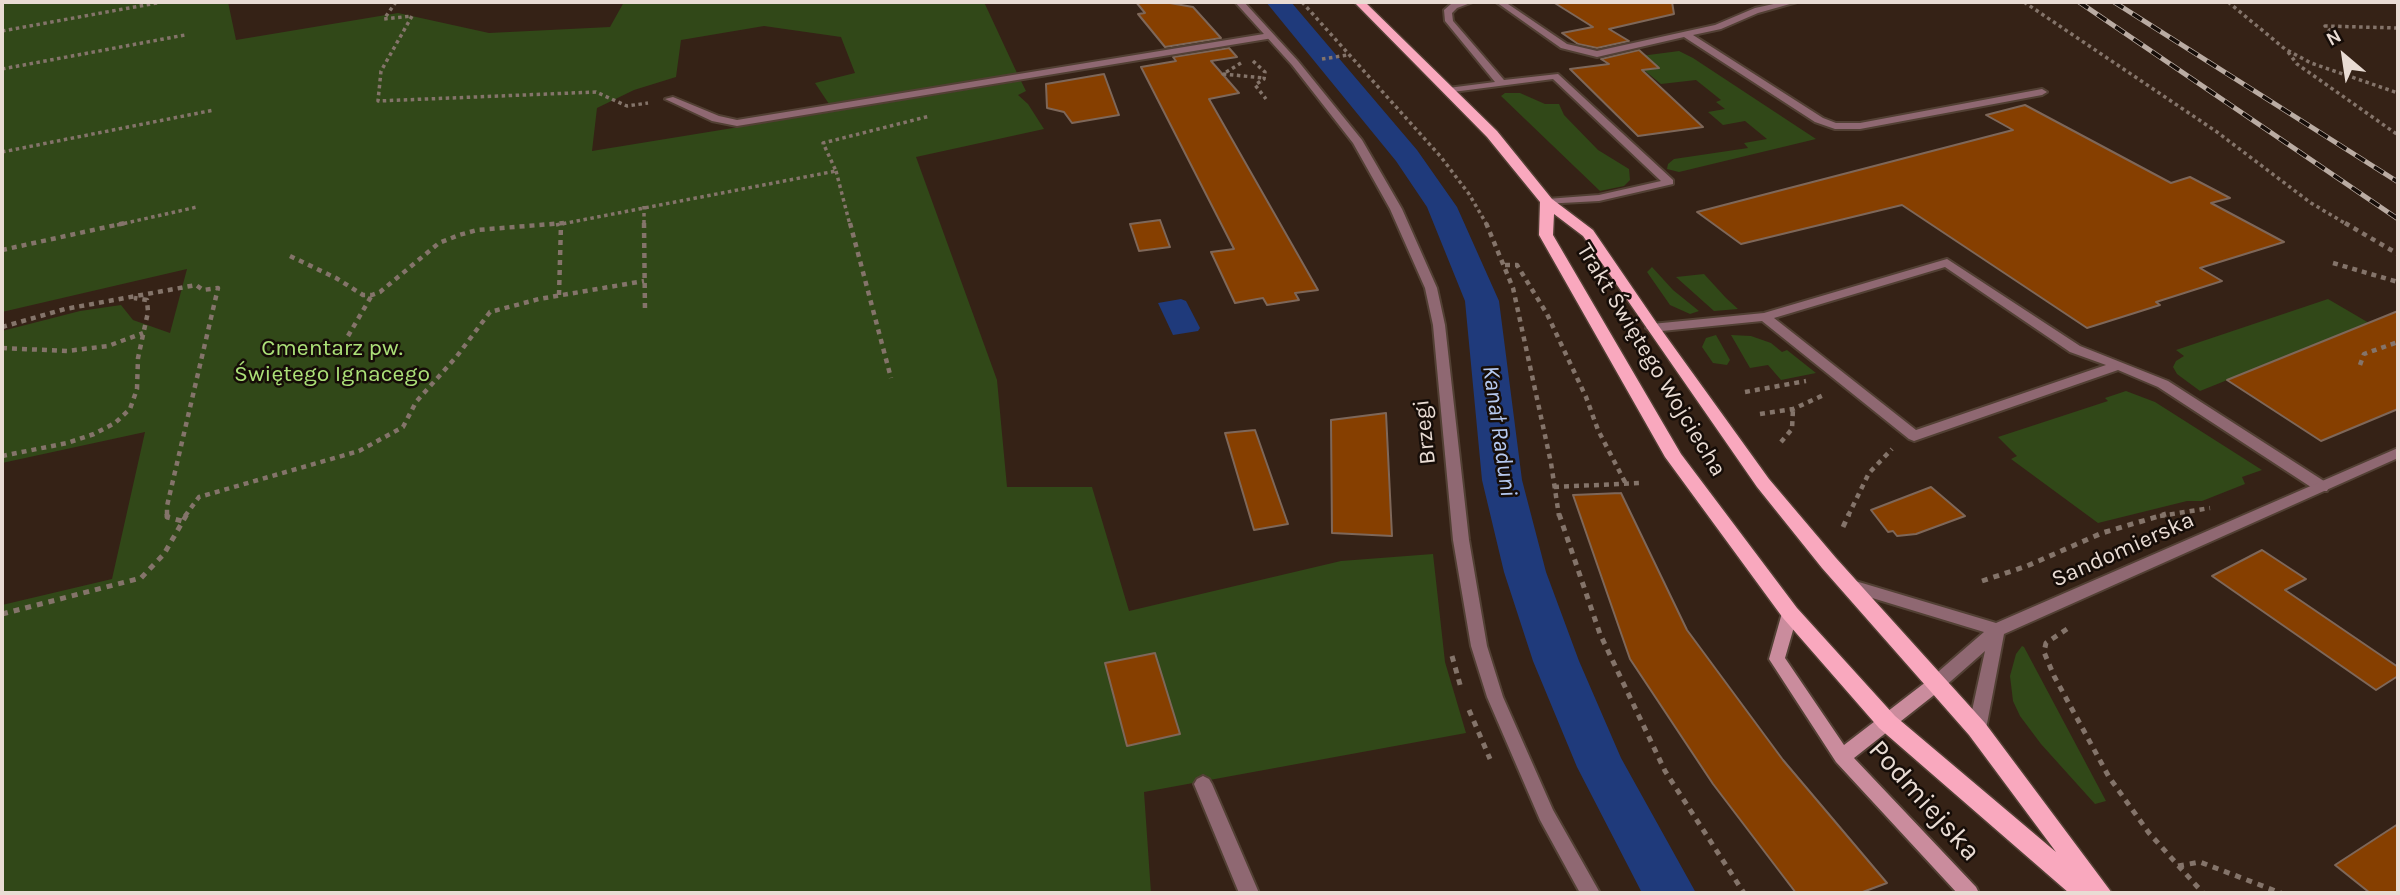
<!DOCTYPE html>
<html>
<head>
<meta charset="utf-8">
<style>
	body { margin:0 }
	#map { position:relative; width:2400px; height:895px; overflow:hidden; background:#352216; font-family:Karla,sans-serif }
	canvas { display:block }
	.frame { position:absolute; inset:0; border:4px solid #e9dcd4; pointer-events:none }
	.north { position:absolute; left:2309px; top:21px; width:70px; height:70px; -webkit-text-stroke:5px #160d08; paint-order:stroke; rotate:331deg; font-size:19px; font-weight:700; line-height:28px; text-align:center; color:#e9dcd4 }
	.north::after { content:''; display:block; margin:auto; width:24px; height:32px; background:#e9dcd4; clip-path:polygon(50% 0,100% 100%,50% 72%,0 100%) }
</style>
</head>
<body>
<div id="map">
<canvas width="2400" height="895"></canvas>
<div class="frame"></div>
<div class="north">N</div>
</div>
<script>
const g = document.querySelector('canvas').getContext('2d');
g.lineJoin = 'round';
function fillPath(path, color) { g.fillStyle = color; g.fill(path, 'evenodd'); }
const shape = rows => new Path2D(rows.map(r => 'M' + r).join(''));
function trace(path, color, width, dash) { g.strokeStyle = color; g.lineWidth = width; g.lineCap = dash ? 'butt' : 'round'; g.setLineDash(dash || []); g.stroke(path); }
function label(font, color, halo, rows, align = 'center') {
  g.font = font + ' Karla,sans-serif'; g.lineWidth = 5; g.setLineDash([]); g.textBaseline = 'middle'; g.strokeStyle = halo; g.fillStyle = color; for (const [text, x, y, turn = 0] of rows) {
    g.save(); g.translate(x, y); g.rotate((+turn || 0) * Math.PI / 180); g.textAlign = isNaN(turn) ? turn : align; if (halo) g.strokeText(text, 0, 0); g.fillText(text, 0, 0); g.restore();
  }
}
fillPath(shape([
	[2,2,228,2,236,40,398,13,489,33,610,27,624,2,984,2,1017,73,829,104,815,83,855,73,841,37,764,26,681,40,676,77,634,90,597,108,592,151,1021,81,1026,91,1018,95,1028,104,1044,129,916,157,997,380,1007,487,1092,487,1129,611,1341,561,1433,554,1445,662,1466,733,1144,792,1151,893,2,893,2,605,112,579,145,432,2,463,2,331,80,311,121,305,133,320,170,333,187,269,2,312],
	[1679,51,1693,58,1816,139,1679,172,1667,169,1668,164,1674,159,1748,148,1744,143,1767,139,1745,121,1723,125,1708,112,1725,109,1716,102,1721,100,1696,80,1661,84,1644,70,1658,67,1633,57],
	[1505,93,1520,93,1545,104,1559,104,1564,115,1598,150,1629,169,1630,180,1624,186,1600,191,1501,96],
	[1652,267,1673,290,1699,311,1690,314,1670,305,1647,272],
	[1704,274,1726,298,1738,309,1714,311,1676,277],
	[2328,299,2369,323,2200,391,2177,374,2173,367,2176,361,2184,356,2176,350],
	[1716,335,1730,360,1727,365,1713,363,1702,347,1706,338],
	[1731,335,1751,336,1771,343,1782,352,1787,350,1816,373,1781,380,1768,365,1750,368],
	[2126,391,2155,402,2262,470,2242,477,2245,484,2202,501,2187,501,2098,523,2011,459,2017,456,1998,437,2108,401,2105,398],
	[2022,646,2024,647,2106,801,2095,804,2041,744,2020,716,2013,701,2010,676,2016,654]
]), '#314818');
fillPath(shape([
	[1181,299,1186,301,1200,328,1198,331,1173,335,1158,303]
]), '#1f3a7b');
fillPath(shape([
	[1266,2,1291,2,1417,150,1457,207,1499,301,1522,480,1546,572,1579,661,1621,758,1696,893,1642,893,1577,767,1533,661,1504,572,1482,480,1465,301,1427,207,1396,161,1266,2]
]), '#1f3a7b');
const building = shape([
	[1136,2,1164,2,1193,7,1221,38,1165,47,1138,14,1145,13,1136,2],
	[1553,2,1672,2,1674,14,1609,29,1629,41,1597,48,1578,44,1562,33,1593,27,1553,2],
	[1229,48,1237,57,1211,61,1239,93,1209,99,1318,290,1295,293,1299,300,1267,305,1263,298,1235,303,1211,252,1234,249,1141,67,1176,61,1173,57,1229,48],
	[1639,50,1659,68,1642,70,1703,127,1638,136,1570,69,1609,64,1601,59,1639,50],
	[1104,74,1119,115,1072,123,1064,112,1047,108,1046,84,1104,74],
	[2025,105,2171,183,2190,177,2230,198,2211,203,2284,242,2200,268,2222,281,2156,302,2160,305,2087,328,1902,205,1741,244,1697,212,2013,130,1986,115,2025,105],
	[1160,220,1170,247,1139,251,1130,224,1160,220],
	[2398,311,2398,409,2321,441,2227,380,2398,311],
	[1386,413,1392,536,1332,533,1331,420,1386,413],
	[1255,430,1288,524,1254,530,1225,433,1255,430],
	[1931,487,1965,516,1916,534,1897,536,1893,531,1888,532,1871,510,1931,487],
	[1621,493,1687,630,1783,760,1887,883,1860,893,1796,893,1713,784,1630,659,1573,495,1621,493],
	[2262,550,2306,579,2285,590,2398,667,2398,676,2376,690,2212,576,2262,550],
	[1155,653,1180,734,1127,746,1105,663,1155,653],
	[2398,824,2398,893,2370,893,2335,865,2398,824]
]);
fillPath(building, '#863f00');
trace(building, '#7e6759', 2);
const service = shape([
	[1460,2,1473,2,1457,8,1452,13,1453,21,1504,80,1558,74,1673,180,1673,184,1599,201,1543,204,1541,202,1547,199,1599,195,1661,181,1553,79,1445,93,1445,89,1448,88,1495,82,1445,21,1444,10,1451,4,1460,2],
	[1496,2,1505,2,1567,44,1597,51,1715,25,1755,8,1783,2,1797,2,1758,13,1721,29,1693,35,1823,118,1836,123,1860,123,2042,89,2047,92,2042,95,1860,129,1835,129,1815,122,1684,37,1597,57,1561,48,1496,2],
	[1270,33,1273,34,1273,38,737,126,712,121,665,99,673,97,719,116,737,120,1270,33],
	[1947,259,2080,346,2168,381,2327,483,2329,487,2327,491,2317,491,2158,387,2118,370,1914,441,1909,439,1762,321,1652,332,1646,328,1652,324,1764,313,1947,259],
	[1945,267,2070,352,2106,365,1916,430,1774,318,1945,267],
	[1203,776,1209,779,1212,784,1259,893,1239,893,1194,784,1197,779,1203,776]
]);
const minor = shape([
	[1235,2,1244,2,1298,61,1362,140,1402,209,1437,288,1445,325,1469,540,1487,646,1503,697,1553,810,1600,893,1580,893,1540,820,1487,697,1471,646,1453,540,1433,325,1425,288,1390,209,1353,143,1292,65,1235,2]
]);
const tertiary = shape([
	[2398,448,2398,458,2004,634,1986,729,1983,734,1977,736,1971,734,1968,729,1985,651,1943,688,1937,690,1931,688,1929,683,1931,678,1984,632,1846,590,1844,586,1846,582,1852,580,1996,623,2398,448]
]);
const secondary = shape([
	[1790,607,1796,609,1798,613,1785,658,1844,745,1931,678,1937,676,1943,678,1945,683,1943,688,1854,758,1976,887,1979,893,1957,893,1836,762,1769,659,1782,613,1784,609,1790,607]
]);
const primary = shape([
	[1354,2,1365,2,1497,131,1552,199,1593,230,1658,325,1769,479,1836,558,1985,723,2112,893,2069,893,1879,728,1783,618,1665,457,1539,235,1540,202,1487,137,1354,2],
	[1554,214,1583,236,1757,487,1822,568,1969,735,2056,852,1895,716,1797,608,1681,454,1553,235,1554,214]
]);
trace(service, '#524034', 4);
trace(minor, '#524034', 4);
trace(tertiary, '#524034', 4);
trace(secondary, '#524034', 4);
trace(primary, '#524034', 3);
trace(shape([
	[396,2,384,19,412,16,381,71,378,101,596,92,627,106,648,103],
	[1302,2,1441,157,1469,194,1487,225],
	[2024,2,2217,132,2311,203,2348,225],
	[2228,2,2285,49,2311,63,2398,93],
	[2,31,162,2],
	[2336,36,2325,26,2398,28],
	[2288,52,2297,64,2398,135],
	[1322,59,1348,55],
	[1253,61,1265,72,1264,79,1255,85,1266,99],
	[1241,63,1223,74,1264,78],
	[2,69,185,35],
	[2,152,214,110],
	[836,171,850,225],
	[644,206,644,225],
	[117,225,197,207],
	[556,225,836,171,823,143,930,116]
]), '#84746a', 3.5, [3.5, 3.5]);
trace(shape([
	[644,223,645,312],
	[850,223,891,378],
	[1486,223,1513,288,1551,463,1559,516],
	[2345,223,2398,254],
	[2,250,125,223],
	[290,256,336,278,363,295,372,295,380,292,439,243,459,235,477,230,564,223],
	[2333,263,2398,282],
	[1505,265,1517,265,1547,314,1586,397,1598,430,1626,484],
	[559,295,561,224],
	[2,327,65,309,196,285,203,290,218,288,167,506,167,516],
	[348,336,372,295],
	[2,348,67,351,108,346,143,333],
	[2360,365,2364,354,2398,342],
	[1745,392,1806,381],
	[1760,414,1793,409,1826,394],
	[1781,442,1792,429,1793,409],
	[2,456,67,443,94,434,115,423,130,409,137,389,138,358,148,312,147,300,134,298],
	[1554,487,1640,483],
	[185,516,199,497,359,451,403,427,416,402,457,356,490,312,539,299,644,281],
	[1848,516,1869,473,1892,449],
	[2160,516,2210,508]
]), '#84746a', 4.5, [5, 5]);
trace(shape([
	[167,514,167,517,182,521],
	[1559,514,1600,634,1665,771,1744,893],
	[1843,527,1849,514],
	[1982,581,2027,566,2102,533,2166,514],
	[2,614,141,578,164,554,187,514],
	[2067,629,2046,643,2044,652,2054,676,2109,777,2149,833,2203,893],
	[1452,656,1461,688],
	[1469,710,1490,759],
	[2178,866,2200,862,2281,893]
]), '#84746a', 5, [6, 6]);
fillPath(service, '#8f6872');
fillPath(minor, '#8f6872');
fillPath(tertiary, '#8f6872');
fillPath(secondary, '#ca8c9d');
fillPath(primary, '#f9a8be');
const rail = shape([
	[2079,2,2398,219],
	[2114,2,2398,182]
]);
trace(rail, '#baaca3', 5);
trace(rail, '#160d08', 3.5, [11]);
label('23px', '#ace178', '#160d08', [
	["Cmentarz pw.",332,348],
	["Świętego Ignacego",332,374]
]);
label('23px', '#e9dcd4', '#160d08', [
	["Trakt Świętego Wojciecha",1651,360,59],
	["Brzegi",1425,432,-96],
	["Sandomierska",2123,550,-24]
]);
label('italic 24px', '#b6c9f0', '#160d08', [
	["Kanał Raduni",1499,431,82]
]);
label('28px', '#e9dcd4', '#160d08', [
	["Podmiejska",1924,801,48]
]);
</script>
</body>
</html>
